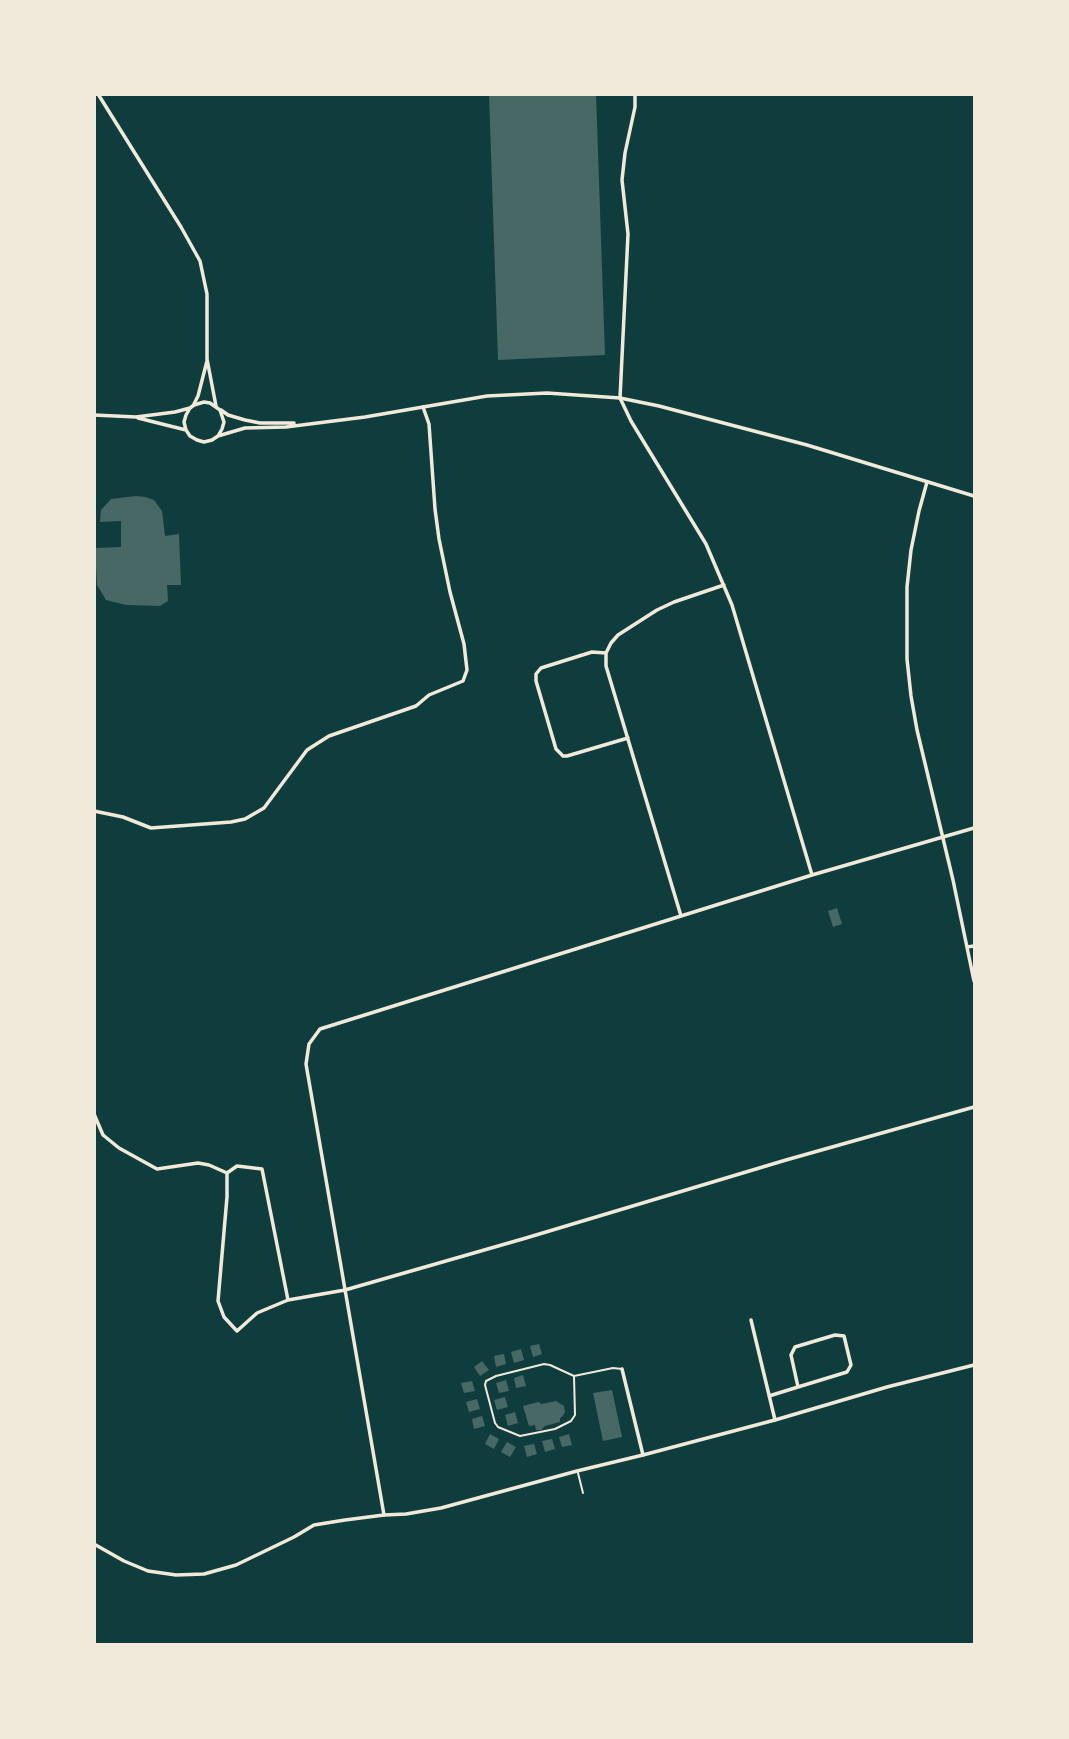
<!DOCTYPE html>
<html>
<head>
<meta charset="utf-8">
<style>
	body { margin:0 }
	#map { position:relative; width:1069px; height:1739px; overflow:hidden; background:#0f3d3e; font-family:Manrope,sans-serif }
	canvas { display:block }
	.frame { position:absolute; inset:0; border:96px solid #f1e9da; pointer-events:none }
</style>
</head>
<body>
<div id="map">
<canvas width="1069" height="1739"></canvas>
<div class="frame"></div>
</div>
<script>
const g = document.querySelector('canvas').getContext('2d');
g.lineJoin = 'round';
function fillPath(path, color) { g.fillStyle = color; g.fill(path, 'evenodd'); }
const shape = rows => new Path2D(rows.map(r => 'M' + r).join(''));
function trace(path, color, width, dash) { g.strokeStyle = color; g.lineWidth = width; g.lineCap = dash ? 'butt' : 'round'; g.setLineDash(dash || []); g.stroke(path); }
fillPath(shape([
	[489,94,596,94,605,355,498,360],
	[136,496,145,497,154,500,162,511,165,536,179,534,181,585,167,585,168,601,160,606,126,605,106,600,97,585,95,548,121,547,121,521,100,522,101,510,111,499],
	[837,908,842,924,833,927,828,911],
	[539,1344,542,1354,533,1357,530,1346],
	[521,1349,524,1360,514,1363,511,1352],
	[504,1354,506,1364,496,1367,494,1356],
	[482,1361,489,1370,480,1376,474,1367],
	[523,1375,526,1386,516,1388,514,1378],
	[506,1380,509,1391,499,1393,496,1383],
	[472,1381,475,1391,464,1393,461,1383],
	[612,1390,622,1437,603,1441,593,1393],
	[505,1397,508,1407,497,1410,494,1400],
	[477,1399,480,1409,469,1412,466,1402],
	[556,1401,564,1406,565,1412,562,1417,560,1418,560,1422,545,1426,541,1430,536,1430,535,1425,529,1426,523,1406,538,1402,542,1404],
	[515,1412,518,1423,508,1426,505,1415],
	[482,1416,485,1426,474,1429,472,1419],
	[490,1434,499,1439,494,1449,485,1444],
	[569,1434,572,1445,562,1447,559,1437],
	[552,1439,555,1449,545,1452,542,1441],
	[507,1442,516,1447,510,1457,501,1452],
	[534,1444,537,1454,527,1457,524,1446]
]), '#486865');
trace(shape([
	[574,1376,575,1415,571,1421,555,1429,520,1436,498,1427,495,1423,485,1385,486,1381,496,1376,544,1364,550,1365,574,1376,613,1368,622,1369],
	[578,1473,583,1493]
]), '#f1e9da', 2);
trace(shape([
	[98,94,181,227,200,261,207,294,207,359,216,406],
	[635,94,635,107,625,153,622,180,628,234,620,398,631,421,706,544,732,605,812,875],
	[194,404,198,396,207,361],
	[927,482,919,511,911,550,907,587,907,659,911,696,917,730,953,880,974,981],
	[606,653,592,652,541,668,536,674,536,681,556,749,563,756,567,756,628,738],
	[94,811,123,817,151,828,231,822,245,819,264,808,307,750,329,736,416,706,429,695,463,681,467,670,464,644,450,592,439,539,435,509,429,424,423,407],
	[681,916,606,666,606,653,611,643,618,635,657,610,674,602,724,585],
	[967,947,974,946],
	[94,1114,103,1135,119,1148,157,1169,198,1163,209,1165,227,1173],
	[227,1173,227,1197,218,1301,224,1317,237,1331,257,1313,288,1300,345,1290,526,1238,786,1160,974,1107],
	[227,1173,237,1166,262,1169,288,1300],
	[751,1320,775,1420],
	[622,1369,643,1455],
	[769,1396,798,1387,847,1372,851,1365,844,1336,835,1335,795,1347,791,1355,798,1387],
	[384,1515,306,1064,309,1044,320,1029,812,875,974,828]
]), '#f1e9da', 3.5);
trace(shape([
	[221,410,228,415,245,420,260,423,294,423],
	[94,415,136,417,175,412,190,408],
	[138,418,186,430],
	[218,436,222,429,224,422,220,410,210,403,204,402,194,405,190,408,186,415,184,422,186,430,190,436,197,440,204,442,212,440,218,436,245,428,286,427,365,417,487,396,547,393,620,398,659,406,807,445,974,496],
	[94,1544,124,1561,148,1571,176,1575,204,1574,236,1565,294,1537,314,1525,345,1520,384,1515,406,1514,441,1508,577,1471,643,1455,775,1420,887,1387,974,1365]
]), '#f1e9da', 3.5);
</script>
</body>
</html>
